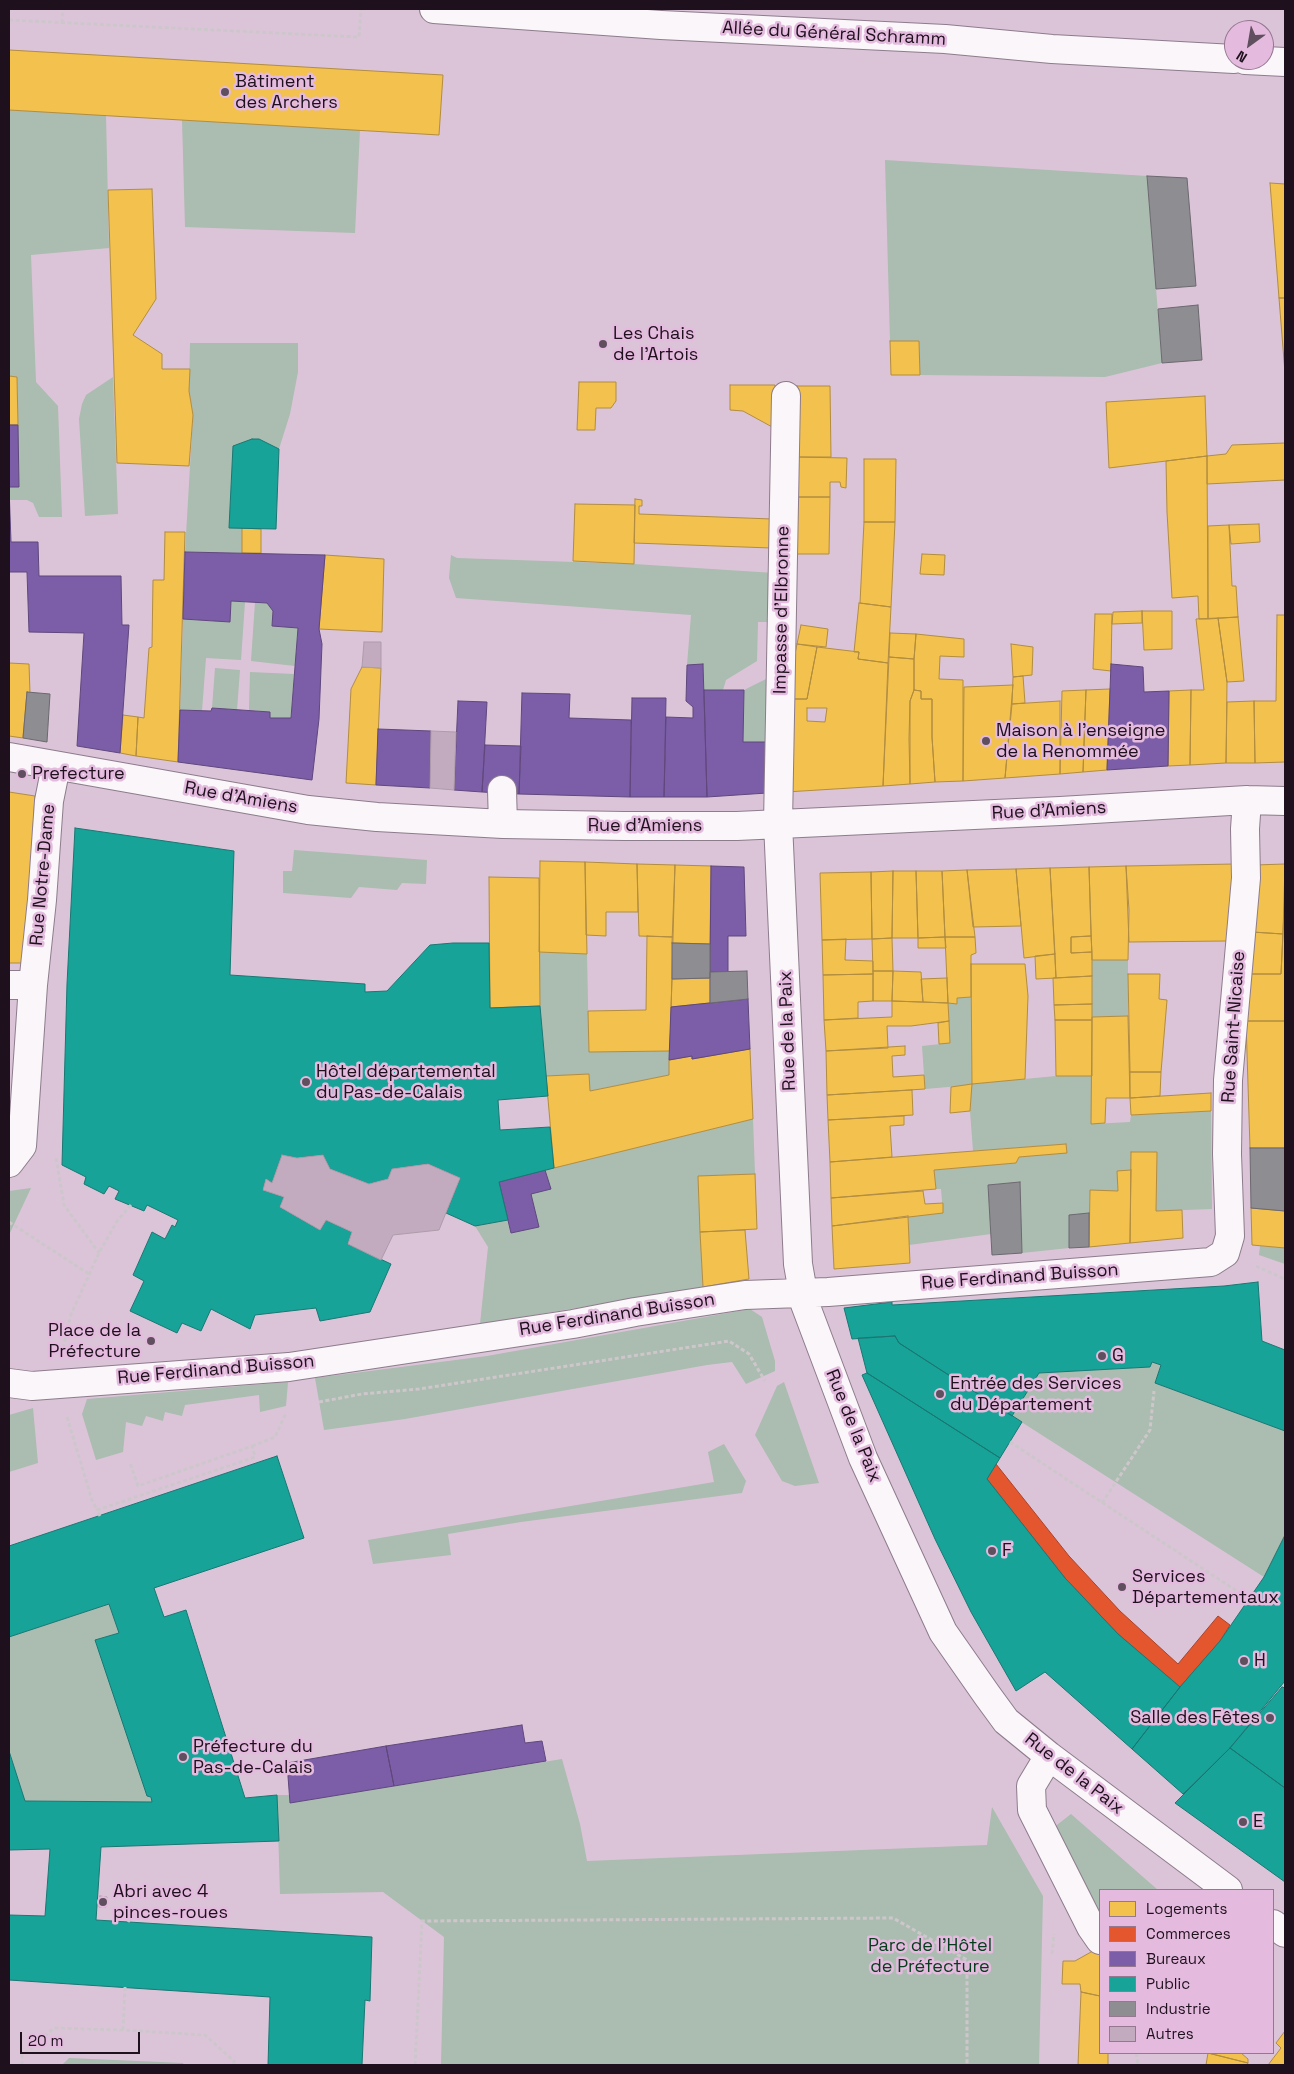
<!DOCTYPE html>
<html>
<head>
<meta charset="utf-8">
<style>
	body { margin:0 }
	#map { position:relative; width:1294px; height:2074px; overflow:hidden; background:#dbc4d8; font-family:"Space Grotesk",sans-serif }
	canvas { display:block }
	.frame { position:absolute; inset:0; border:10px solid #1e101c; pointer-events:none }
	.legend { position:absolute; left:1099px; top:1889px; width:175px; height:165px; box-sizing:border-box; background:#e4bbde; border:1px solid #957790; margin:0; padding:6px 9px; list-style:none; font-size:15px; color:#1e101c }
	.legend li { display:flex; align-items:center; gap:10px; height:25px }
	.legend b { width:25px; border:1px solid #957790 }
	.north { position:absolute; left:1224px; top:20px; width:50px; height:50px; box-sizing:border-box; background:#e4bbde; border:1px solid #957790; border-radius:50%; rotate:212deg; font-size:14px; font-weight:700; line-height:20px; text-align:center; color:#1e101c }
	.north::after { content:''; display:block; margin:auto; width:18px; height:22px; background:#604f5e; clip-path:polygon(50% 0,100% 100%,50% 72%,0 100%) }
	.scale { position:absolute; left:20px; top:2032px; width:120px; height:22px; box-sizing:border-box; border:2px solid #1e101c; border-top:0; padding-left:6px; font-size:15px; line-height:18px; white-space:nowrap; color:#1e101c; -webkit-text-stroke:4px #e4bbde; paint-order:stroke }
</style>
</head>
<body>
<div id="map">
<canvas width="1294" height="2074"></canvas>
<div class="frame"></div>
<ul class="legend">
<li><b style="height:14px;background:#f2c14e"></b>Logements</li>
<li><b style="height:14px;background:#e4572e"></b>Commerces</li>
<li><b style="height:14px;background:#7b5ea7"></b>Bureaux</li>
<li><b style="height:14px;background:#17a398"></b>Public</li>
<li><b style="height:14px;background:#8d8d92"></b>Industrie</li>
<li><b style="height:14px;background:#c2abbf"></b>Autres</li>
</ul>
<div class="north">N</div>
<div class="scale">20 m</div>
</div>
<script>
const g = document.querySelector('canvas').getContext('2d');
g.lineJoin = 'round';
function fillPath(path, color) { g.fillStyle = color; g.fill(path, 'evenodd'); }
const shape = rows => new Path2D(rows.map(r => 'M' + r).join(''));
function trace(path, color, width, dash) { g.strokeStyle = color; g.lineWidth = width; g.lineCap = dash ? 'butt' : 'round'; g.setLineDash(dash || []); g.stroke(path); }
function label(font, color, halo, rows, align = 'center') {
  g.font = font + ' "Space Grotesk",sans-serif'; g.lineWidth = 5; g.setLineDash([]); g.textBaseline = 'middle'; g.strokeStyle = halo; g.fillStyle = color; for (const [text, x, y, turn = 0] of rows) {
    g.save(); g.translate(x, y); g.rotate((+turn || 0) * Math.PI / 180); g.textAlign = isNaN(turn) ? turn : align; if (halo) g.strokeText(text, 0, 0); g.fillText(text, 0, 0); g.restore();
  }
}
fillPath(shape([
	[9,110,106,115,109,248,31,255,36,382,58,406,62,517,39,517,33,503,27,500,10,500,9,487,19,487,17,377,9,376],
	[182,120,360,130,355,233,185,227],
	[885,160,1147,176,1162,363,1105,377,920,375,919,342,890,341],
	[190,343,298,343,298,372,290,414,279,449,259,439,252,439,233,447,229,528,242,528,242,553,185,552,193,415,189,391],
	[113,377,118,514,85,516,79,419,82,404,86,395],
	[451,555,457,558,634,564,774,573,772,622,758,622,757,661,726,680,723,690,704,690,703,665,687,665,691,615,456,598,449,578],
	[231,601,245,602,241,660,206,658,202,711,180,710,183,619,230,622],
	[255,602,267,603,273,611,272,626,298,628,295,666,251,661],
	[215,668,240,670,237,710,212,708],
	[250,672,294,674,291,718,270,718,270,712,249,710],
	[770,677,769,742,743,742,744,690],
	[294,850,427,860,426,884,402,883,397,890,359,887,351,898,283,893,283,871,292,871],
	[489,877,539,878,539,952,587,954,589,1052,670,1051,669,1075,590,1091,589,1074,546,1076,540,1006,490,1008],
	[1092,960,1128,960,1128,1016,1092,1017],
	[971,997,972,1084,1056,1076,1092,1076,1092,1124,1130,1122,1131,1115,1211,1111,1212,1209,1156,1211,1157,1152,1131,1170,1117,1172,1118,1191,1090,1191,1089,1213,1069,1215,1069,1248,1022,1253,1019,1182,988,1185,991,1234,909,1245,908,1216,943,1213,941,1189,936,1189,934,1170,1016,1163,1019,1157,1067,1152,1066,1144,973,1151,970,1111,971,1085,925,1089,922,1046,950,1043,948,1003,957,1004,957,998],
	[753,1119,755,1174,698,1177,703,1287,480,1324,488,1247,475,1226,508,1220,511,1233,538,1227,531,1194,550,1189,545,1170],
	[31,1188,9,1235,9,1191],
	[1260,1246,1285,1248,1285,1264,1259,1255],
	[750,1309,762,1317,775,1361,775,1371,746,1384,732,1362,707,1365,405,1419,324,1430,315,1378,487,1356],
	[1152,1362,1161,1365,1155,1383,1285,1431,1285,1535,1264,1577,1012,1416,1039,1373,1150,1367],
	[288,1382,286,1406,260,1412,259,1395,185,1405,182,1416,165,1412,163,1421,146,1416,142,1426,126,1422,123,1452,96,1460,82,1414,87,1399],
	[784,1382,819,1483,795,1486,782,1481,755,1435,777,1386],
	[33,1408,38,1463,9,1472,9,1415],
	[724,1444,746,1481,742,1493,521,1522,448,1534,451,1555,373,1564,368,1540,714,1482,708,1452],
	[109,1604,119,1633,95,1640,147,1796,151,1797,152,1802,25,1801,9,1751,9,1637],
	[562,1759,580,1824,587,1861,987,1845,992,1807,1043,1896,1039,2065,441,2065,444,1937,383,1892,280,1894,277,1795,289,1795,290,1803],
	[1071,1814,1158,1890,1100,1890,1100,1922,1044,1835],
	[69,2058,183,2063,184,2065,62,2065]
]), '#abbcb0');
const homes = shape([
	[9,50,443,75,439,135,9,110,9,50],
	[1270,183,1285,184,1285,298,1279,298,1270,183],
	[152,189,156,299,133,335,162,354,162,369,190,369,189,391,193,415,189,466,117,463,108,190,152,189],
	[1279,298,1285,298,1285,373,1279,298],
	[890,341,919,341,920,375,891,375,890,341],
	[9,376,17,377,18,425,9,425,9,376],
	[579,382,616,382,616,401,611,408,596,408,595,430,577,430,579,382],
	[730,385,775,385,774,428,743,411,730,410,730,385],
	[797,386,830,386,831,457,796,457,797,386],
	[1205,396,1207,456,1109,468,1106,402,1205,396],
	[1285,443,1285,480,1207,484,1207,456,1226,454,1232,445,1285,443],
	[1207,456,1208,619,1199,619,1198,596,1172,598,1167,512,1166,461,1207,456],
	[796,457,847,458,846,488,841,487,840,482,830,482,830,497,796,497,796,457],
	[864,459,896,459,895,522,864,522,864,459],
	[796,497,830,497,829,554,796,554,796,497],
	[635,499,642,500,642,506,639,506,639,514,772,519,771,548,634,543,635,499],
	[575,504,635,505,634,564,573,561,575,504],
	[864,522,895,522,891,607,860,603,864,522],
	[1259,524,1260,542,1231,544,1229,525,1259,524],
	[1229,525,1232,586,1236,586,1238,617,1208,619,1208,526,1229,525],
	[242,528,261,529,261,553,242,553,242,528],
	[165,532,185,532,178,762,136,756,138,717,144,718,149,648,152,647,153,580,164,580,165,532],
	[922,554,945,555,944,575,920,574,922,554],
	[325,555,384,559,382,632,319,629,325,555],
	[859,603,891,607,888,663,858,659,859,652,854,652,859,603],
	[1142,611,1142,623,1112,624,1113,612,1142,611],
	[1142,611,1172,611,1172,649,1144,650,1142,611],
	[1095,614,1112,614,1111,671,1093,669,1095,614],
	[1277,615,1285,615,1285,762,1255,763,1254,701,1276,701,1277,615],
	[1238,617,1244,681,1227,682,1218,618,1238,617],
	[1218,618,1227,682,1226,763,1190,765,1191,690,1204,690,1196,619,1218,618],
	[801,625,828,629,826,647,797,644,801,625],
	[890,633,916,634,914,659,889,657,890,633],
	[916,634,964,639,964,657,940,656,939,679,963,680,963,781,935,782,932,737,932,699,921,699,921,691,914,690,914,659,916,634],
	[797,644,817,647,807,699,789,699,789,684,797,644],
	[1011,644,1033,647,1032,675,1013,677,1011,644],
	[817,647,859,652,858,659,888,663,883,786,786,792,789,699,807,699,817,647],
	[807,708,827,708,825,722,807,721,807,708],
	[889,657,914,659,914,690,910,701,909,739,910,784,883,786,889,657],
	[9,663,29,664,30,693,27,692,23,738,9,736,9,663],
	[362,667,381,668,376,785,346,783,351,689,362,667],
	[1023,676,1025,703,1012,704,1013,677,1023,676],
	[1013,685,1005,778,963,781,964,687,1013,685],
	[1110,689,1107,770,1083,772,1086,690,1110,689],
	[914,690,921,691,921,699,932,699,932,737,935,782,910,784,910,701,914,690],
	[1086,690,1083,772,1060,774,1062,691,1086,690],
	[1191,690,1190,765,1168,766,1169,691,1191,690],
	[1060,701,1060,774,1005,778,1012,704,1060,701],
	[1254,701,1255,763,1226,763,1227,702,1254,701],
	[123,715,138,717,136,756,120,753,123,715],
	[9,792,35,796,25,963,9,963,9,792],
	[540,861,585,862,587,954,539,952,540,861],
	[585,862,637,864,638,912,606,912,606,936,586,935,585,862],
	[637,864,675,865,673,937,639,936,637,864],
	[1235,864,1227,941,1129,942,1126,866,1235,864],
	[1285,864,1283,934,1252,932,1255,865,1285,864],
	[675,865,711,866,710,944,672,943,675,865],
	[1126,866,1129,910,1128,960,1092,960,1089,867,1126,866],
	[1089,867,1091,936,1071,937,1071,953,1092,952,1092,976,1056,978,1050,868,1089,867],
	[1050,868,1055,954,1024,958,1016,869,1050,868],
	[1016,869,1021,926,973,927,967,870,1016,869],
	[967,870,975,937,945,937,942,871,967,870],
	[893,871,892,938,872,939,871,872,893,871],
	[893,871,916,871,918,938,892,938,893,871],
	[916,871,942,871,945,937,918,938,916,871],
	[871,872,872,939,822,940,820,873,871,872],
	[489,877,539,878,540,1006,490,1008,489,877],
	[1285,890,1285,1021,1246,1021,1249,974,1281,974,1285,890],
	[1252,932,1283,934,1281,974,1249,974,1252,932],
	[647,936,673,937,670,1051,589,1052,588,1011,646,1010,647,936],
	[1091,936,1092,952,1071,953,1071,937,1091,936],
	[945,937,975,937,976,953,971,955,971,997,957,998,957,1004,948,1003,945,937],
	[945,937,946,948,918,948,918,938,945,937],
	[892,938,893,971,873,971,872,939,892,938],
	[846,939,845,960,873,961,873,974,823,975,822,940,846,939],
	[1055,954,1056,978,1036,979,1035,956,1055,954],
	[971,964,1025,964,1028,996,1025,1079,972,1084,971,964],
	[873,971,893,971,892,1001,873,1001,873,971],
	[893,971,921,972,923,1002,892,1001,893,971],
	[873,974,873,1001,858,1002,858,1018,824,1020,823,975,873,974],
	[1128,974,1160,974,1159,999,1167,1000,1161,1072,1130,1072,1128,974],
	[1092,976,1092,1004,1054,1005,1053,978,1092,976],
	[710,978,710,1003,671,1007,672,979,710,978],
	[947,978,948,1003,923,1002,921,979,947,978],
	[892,1001,948,1003,949,1021,911,1026,887,1026,888,1048,826,1051,824,1020,892,1017,892,1001],
	[1092,1004,1092,1020,1055,1020,1054,1005,1092,1004],
	[1128,1016,1130,1098,1106,1098,1105,1123,1091,1124,1092,1017,1128,1016],
	[1055,1020,1092,1020,1092,1076,1056,1076,1055,1020],
	[949,1021,950,1043,939,1044,938,1023,949,1021],
	[1246,1021,1285,1021,1285,1148,1250,1148,1246,1021],
	[905,1046,905,1055,892,1056,893,1077,924,1075,925,1089,827,1095,826,1051,905,1046],
	[750,1049,753,1119,554,1168,546,1076,589,1074,590,1091,669,1075,669,1060,692,1056,692,1059,750,1049],
	[1130,1072,1161,1072,1160,1096,1130,1098,1130,1072],
	[972,1084,970,1111,950,1113,951,1087,972,1084],
	[912,1090,913,1115,828,1120,827,1095,912,1090],
	[1211,1093,1211,1111,1131,1115,1130,1098,1211,1093],
	[904,1116,904,1125,890,1126,892,1157,830,1162,828,1120,904,1116],
	[1066,1144,1067,1153,1019,1157,1016,1163,934,1170,936,1189,831,1198,830,1162,1066,1144],
	[1131,1152,1157,1152,1156,1211,1182,1210,1183,1238,1130,1243,1131,1152],
	[1131,1170,1130,1243,1089,1247,1090,1190,1118,1191,1117,1171,1131,1170],
	[755,1174,757,1229,700,1232,698,1176,755,1174],
	[923,1191,925,1204,943,1203,943,1213,832,1226,831,1198,923,1191],
	[1251,1208,1285,1211,1285,1248,1252,1245,1251,1208],
	[908,1216,910,1263,834,1269,832,1226,908,1216],
	[745,1230,749,1279,703,1287,700,1232,745,1230],
	[1100,1947,1100,1996,1081,1992,1080,1984,1062,1984,1063,1961,1075,1961,1100,1947],
	[1081,1992,1100,1996,1100,2053,1108,2053,1108,2065,1078,2065,1081,1992],
	[1285,2031,1285,2065,1268,2065,1281,2048,1276,2043,1285,2031],
	[1208,2053,1241,2053,1248,2059,1248,2063,1208,2053],
	[1208,2053,1248,2063,1247,2065,1206,2065,1208,2053]
]);
fillPath(homes, '#f2c14e');
trace(homes, '#b28c3f', 1);
const shops = shape([
	[996,1464,1069,1556,1120,1611,1178,1664,1218,1616,1230,1625,1220,1641,1180,1687,1118,1634,1065,1578,987,1479,996,1464]
]);
fillPath(shops, '#e4572e');
trace(shops, '#a94229', 1);
const offices = shape([
	[9,425,18,425,19,487,9,487,11,542,38,542,39,576,121,576,122,625,129,625,120,753,77,746,84,633,29,632,27,572,9,572,9,425],
	[185,552,325,555,319,629,322,644,319,719,312,780,178,762,180,710,211,711,212,708,270,712,270,718,291,718,298,628,272,626,273,611,267,603,231,601,230,622,183,619,185,552],
	[703,664,707,797,664,797,666,717,693,718,693,707,686,701,687,665,703,664],
	[1111,664,1143,667,1144,692,1169,691,1168,766,1107,770,1111,664],
	[704,690,744,690,743,742,769,742,767,793,707,797,704,690],
	[522,693,570,694,569,718,631,720,630,797,519,794,522,693],
	[632,698,666,698,664,797,630,797,632,698],
	[458,701,487,702,482,792,454,790,458,701],
	[378,729,431,731,430,788,376,785,378,729],
	[485,745,521,746,519,794,482,792,485,745],
	[711,866,744,867,746,936,728,936,728,972,710,972,711,866],
	[748,999,750,1049,692,1059,692,1056,669,1060,671,1007,748,999],
	[545,1170,551,1189,531,1194,539,1227,511,1233,499,1182,545,1170],
	[522,1725,525,1743,542,1741,546,1761,394,1786,386,1746,522,1725],
	[386,1746,394,1786,290,1803,287,1763,386,1746]
]);
fillPath(offices, '#7b5ea7');
trace(offices, '#5f477d', 1);
const public = shape([
	[252,439,259,439,279,449,276,529,229,528,233,446,252,439],
	[75,828,234,851,230,975,365,984,365,992,387,991,430,945,453,943,489,943,490,1008,540,1006,548,1096,498,1100,500,1130,550,1127,554,1168,499,1182,508,1220,475,1226,446,1213,460,1178,428,1164,392,1169,388,1179,369,1184,330,1169,323,1155,297,1158,282,1155,272,1183,266,1179,263,1190,284,1197,280,1207,320,1230,326,1220,352,1232,348,1244,391,1264,370,1312,320,1321,316,1308,255,1315,250,1329,211,1309,201,1331,182,1323,177,1333,130,1311,144,1281,133,1275,152,1232,165,1239,172,1225,175,1227,178,1220,147,1205,144,1211,115,1199,119,1191,109,1186,104,1194,84,1184,86,1177,62,1165,67,984,75,828],
	[1258,1282,1262,1341,1285,1350,1285,1431,1155,1383,1161,1365,1152,1362,1150,1367,1039,1373,1012,1416,899,1343,895,1336,852,1339,844,1308,892,1302,892,1305,1224,1286,1258,1282],
	[895,1336,899,1343,1022,1422,1000,1458,867,1373,858,1338,895,1336],
	[867,1373,1000,1458,987,1479,1065,1578,1118,1634,1180,1687,1132,1749,1045,1672,1016,1691,971,1612,935,1539,862,1375,867,1373],
	[277,1456,304,1538,154,1588,164,1617,186,1610,245,1798,277,1795,279,1841,101,1847,96,1920,372,1937,370,2001,365,2000,362,2065,268,2065,270,1997,9,1980,9,1915,45,1916,50,1849,9,1850,9,1751,25,1801,152,1802,151,1797,147,1796,95,1640,119,1633,109,1604,9,1637,9,1546,277,1456],
	[1285,1535,1285,1681,1230,1748,1183,1794,1132,1749,1180,1687,1220,1641,1264,1577,1285,1535],
	[1282,1687,1285,1688,1285,1788,1230,1748,1282,1687],
	[1230,1748,1285,1788,1285,1882,1175,1803,1230,1748]
]);
fillPath(public, '#17a398');
trace(public, '#197773', 1);
const industry = shape([
	[1147,176,1187,178,1196,286,1156,289,1147,176],
	[1198,305,1202,360,1162,363,1158,309,1198,305],
	[27,692,50,694,47,742,23,738,27,692],
	[672,943,710,944,710,978,672,979,672,943],
	[747,971,748,999,710,1003,710,972,747,971],
	[1250,1148,1285,1148,1285,1211,1251,1208,1250,1148],
	[1020,1182,1022,1253,992,1255,988,1185,1020,1182],
	[1089,1213,1089,1247,1069,1248,1069,1215,1089,1213]
]);
fillPath(industry, '#8d8d92');
trace(industry, '#6c686f', 1);
const building = shape([
	[364,642,381,642,381,668,362,667,364,642],
	[431,731,456,732,454,790,430,788,431,731],
	[282,1155,297,1158,323,1155,330,1169,369,1184,388,1179,392,1169,428,1164,460,1178,439,1230,393,1235,381,1260,348,1244,352,1232,326,1220,320,1230,280,1207,284,1197,263,1190,266,1179,272,1183,282,1155],
	[100,1896,107,1897,106,1907,99,1907,100,1896]
]);
fillPath(building, '#c2abbf');
trace(building, '#ad9baa', 1);
const minor = shape([
	[434,9,661,25,945,39,1052,49,1234,59],
	[1245,60,1285,62],
	[786,396,778,823,798,1264,805,1304,863,1458,943,1632,987,1695,1006,1721,1049,1756,1228,1890],
	[9,757,308,810,377,817,503,824,624,826,737,826,1060,811,1247,800,1285,801],
	[502,790,503,824],
	[9,985,33,985],
	[9,1163,22,1146,33,985,42,900,49,801,56,766],
	[9,1383,32,1386,289,1367,573,1324,635,1312,745,1295,828,1292,1211,1262,1225,1253,1230,1236,1227,1154,1228,1080,1246,878,1245,829,1247,800],
	[1049,1756,1031,1786,1032,1810,1091,1927,1100,1940],
	[1273,1924,1285,1933]
]);
trace(minor, '#8d7c8c', 30);
trace(shape([
	[9,20,359,37,361,9],
	[62,23,63,9],
	[56,1158,64,1205,99,1253],
	[9,1222,89,1274],
	[1256,1266,1285,1279],
	[63,1348,71,1314,99,1253,117,1221,131,1205],
	[319,1402,362,1394,419,1389,729,1341,749,1354,765,1381],
	[67,1417,92,1500,97,1510],
	[1010,1442,1249,1599],
	[252,1446,275,1437,286,1413],
	[1102,1503,1150,1430,1154,1391],
	[100,1516,97,1510,255,1457,252,1446,138,1486,130,1463],
	[128,1922,137,1908],
	[1052,1954,1054,1934],
	[123,2030,125,1987],
	[1136,2053,1138,2065],
	[22,2065,22,2056,54,2028,123,2030,205,2035,234,2061,234,2065],
	[415,2065,422,1921,893,1918,967,1960,967,2065]
]), '#cdc7cc', 3, [4, 2.5]);
trace(minor, '#faf6f9', 28);
for (const [x, y, r, color] of [
	[225,92,5,"#604f5e"],
	[603,344,5,"#604f5e"],
	[986,741,5,"#604f5e"],
	[22,774,5,"#604f5e"],
	[306,1082,5,"#604f5e"],
	[151,1341,5,"#604f5e"],
	[1102,1356,5,"#604f5e"],
	[940,1394,5,"#604f5e"],
	[992,1551,5,"#604f5e"],
	[1122,1587,5,"#604f5e"],
	[1244,1661,5,"#604f5e"],
	[1270,1718,5,"#604f5e"],
	[183,1757,5,"#604f5e"],
	[1243,1822,5,"#604f5e"],
	[103,1902,5,"#604f5e"]
]) { const dot = new Path2D(); dot.arc(x, y, r, 0, 2 * Math.PI); g.fillStyle = color; g.fill(dot); trace(dot, '#e4bbde', 2); }
label('18px', '#1e101c', '#e4bbde', [
	["Allée du Général Schramm",834,34,3],
	["Impasse d'Elbronne",782,610,-89],
	["Rue d'Amiens",241,798,10],
	["Rue d'Amiens",1049,811,-3],
	["Rue d'Amiens",645,826],
	["Rue Notre-Dame",43,875,-85],
	["Rue Saint-Nicaise",1234,1027,-86],
	["Rue de la Paix",788,1031,-92],
	["Rue Ferdinand Buisson",1020,1277,-4],
	["Rue Ferdinand Buisson",617,1315,-9],
	["Rue Ferdinand Buisson",216,1370,-5],
	["Rue de la Paix",853,1426,68],
	["Rue de la Paix",1074,1774,38]
]);
label('18px', '#1e101c', '#e4bbde', [
	["Bâtiment",235,82],
	["des Archers",235,103],
	["Les Chais",613,334],
	["de l'Artois",613,355],
	["Maison à l'enseigne",996,731],
	["de la Renommée",996,752],
	["Prefecture",32,774],
	["Hôtel départemental",316,1072],
	["du Pas-de-Calais",316,1093],
	["Place de la",141,1331,"right"],
	["Préfecture",141,1352,"right"],
	["G",1112,1356],
	["Entrée des Services",950,1384],
	["du Département",950,1405],
	["F",1002,1551],
	["Services",1132,1577],
	["Départementaux",1132,1598],
	["H",1254,1661],
	["Salle des Fêtes",1260,1718,"right"],
	["Préfecture du",193,1747],
	["Pas-de-Calais",193,1768],
	["E",1253,1822],
	["Abri avec 4",113,1892],
	["pinces-roues",113,1913]
], 'left');
label('18px', '#033d1b', '#e4bbde', [
	["Parc de l'Hôtel",930,1946],
	["de Préfecture",930,1967]
]);
</script>
</body>
</html>
